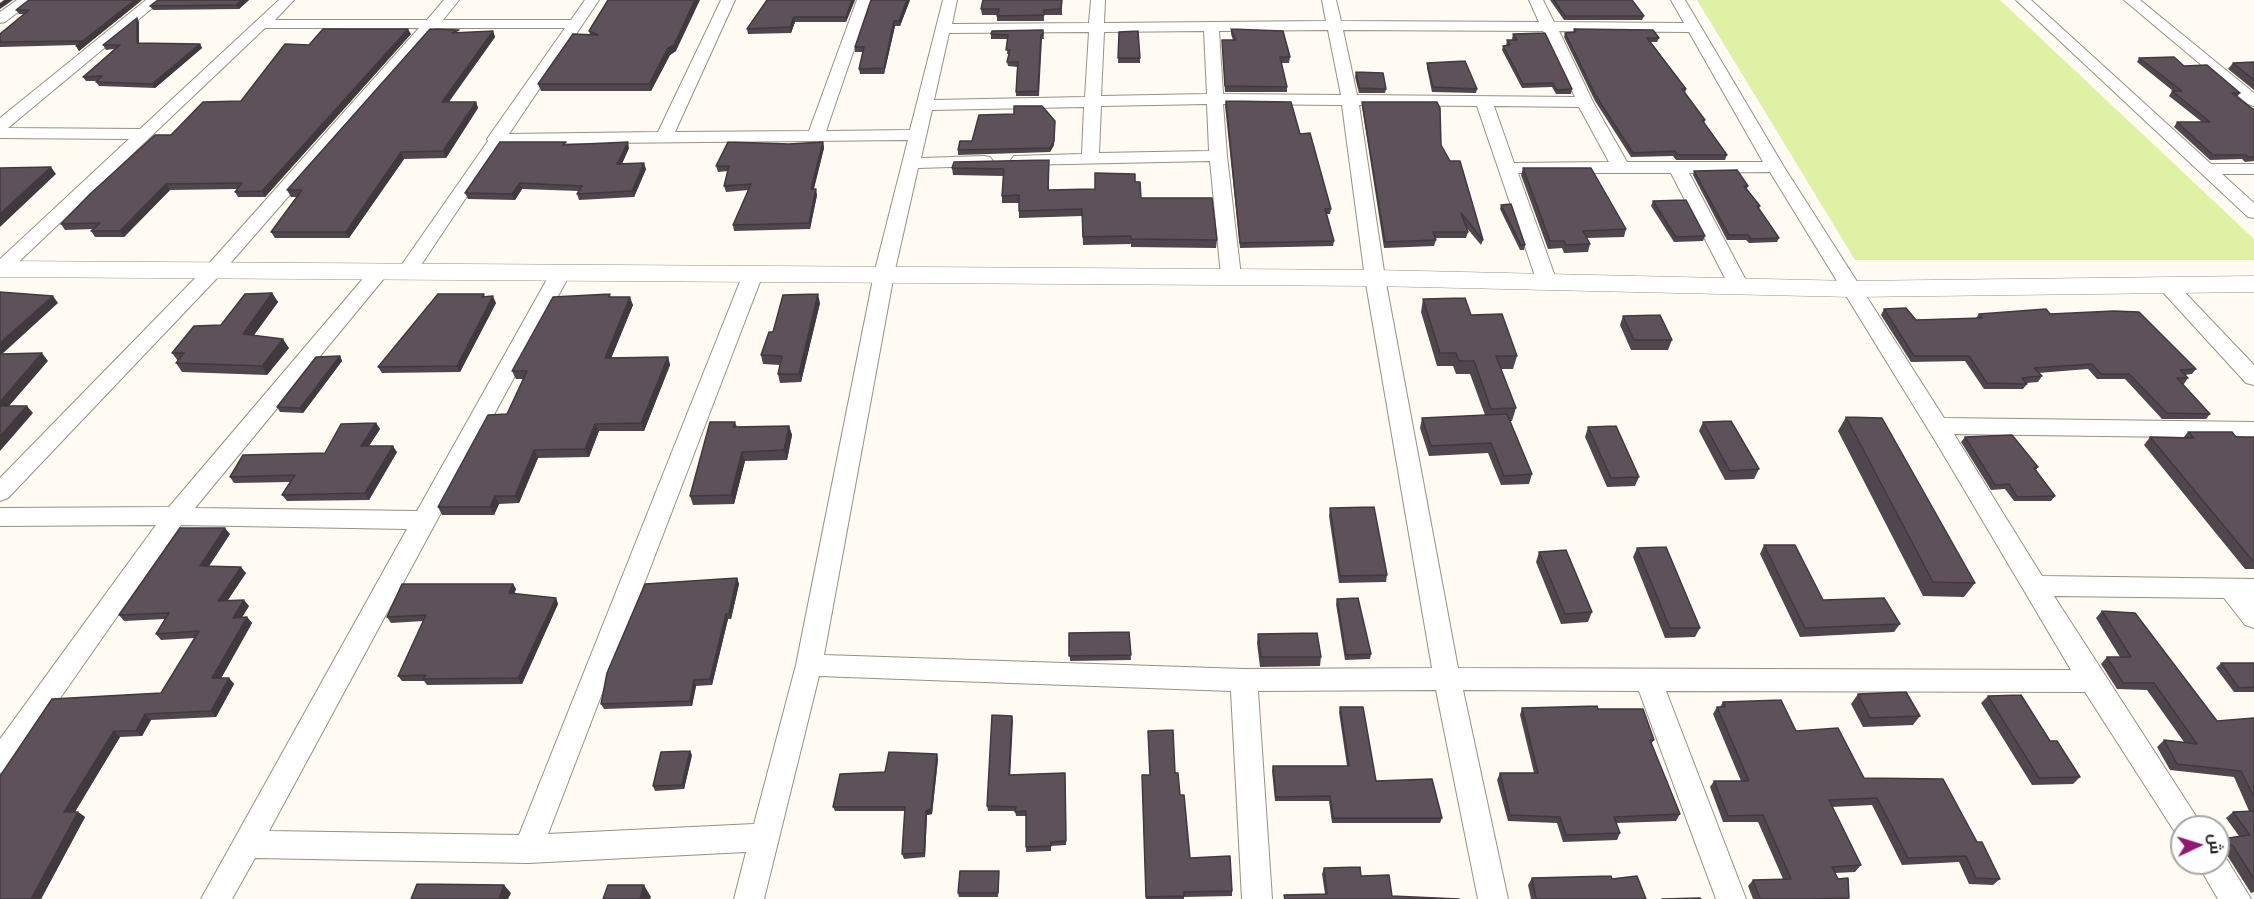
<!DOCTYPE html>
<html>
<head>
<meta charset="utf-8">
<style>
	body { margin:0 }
	#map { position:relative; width:2254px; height:899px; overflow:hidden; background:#fffbf2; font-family:"Exo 2",Cairo,sans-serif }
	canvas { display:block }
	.north { position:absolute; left:2170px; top:815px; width:60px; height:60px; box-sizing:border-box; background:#fff; border:2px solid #a7a7a4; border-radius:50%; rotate:86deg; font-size:16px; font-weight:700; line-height:24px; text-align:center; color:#24221c }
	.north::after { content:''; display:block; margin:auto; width:21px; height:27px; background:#941873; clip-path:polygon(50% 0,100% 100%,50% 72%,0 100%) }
</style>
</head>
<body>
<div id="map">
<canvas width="2254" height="899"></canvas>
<div class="north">ش</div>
</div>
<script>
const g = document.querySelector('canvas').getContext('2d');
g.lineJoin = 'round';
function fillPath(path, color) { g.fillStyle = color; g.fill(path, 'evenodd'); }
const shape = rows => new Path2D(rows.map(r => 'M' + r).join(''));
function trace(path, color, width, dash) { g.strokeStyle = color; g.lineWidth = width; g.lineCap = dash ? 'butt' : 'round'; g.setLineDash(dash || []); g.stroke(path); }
fillPath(shape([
	[1697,0,2000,0,2254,239,2254,260,1855,260]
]), '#dff1a5');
const street = shape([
	[17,0,34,0,5,22,0,23,0,12,17,0],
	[146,0,162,0,8,128,140,129,279,0,294,0,275,20,427,20,444,0,459,0,443,20,571,20,585,0,599,0,509,134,658,132,721,0,735,0,675,132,809,131,857,0,871,0,826,131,910,130,943,0,957,0,952,24,1089,23,1091,0,1105,0,1104,23,1326,21,1322,0,1336,0,1341,21,1539,22,1529,0,1543,0,1554,22,1684,23,1671,0,1685,0,1784,167,1944,418,2254,422,2254,438,1954,434,2042,576,2254,579,2254,628,2245,625,2224,598,2054,596,2203,827,2182,827,2182,838,2178,837,2085,692,1666,691,1746,899,1716,899,1639,691,1463,690,1508,899,1478,899,1436,690,1258,691,1272,899,1242,899,1231,691,819,676,764,899,734,899,746,852,528,863,255,858,232,899,201,899,407,529,181,525,10,770,0,773,0,739,156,525,0,526,0,508,169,507,372,268,379,266,386,268,389,272,386,276,195,508,417,511,550,274,553,270,560,268,567,270,570,274,269,831,519,835,743,274,746,270,753,268,760,270,763,274,548,834,754,824,796,665,874,274,908,140,502,144,413,277,406,279,399,277,396,273,488,141,487,139,565,28,435,28,220,275,8,498,0,501,0,478,206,267,419,28,265,28,7,273,0,275,0,259,129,139,0,138,0,118,146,0],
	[1328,30,1341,95,1223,94,1219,31,1328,30],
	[1343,30,1543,31,1575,97,1357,95,1343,30],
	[1204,31,1207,94,1101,96,1104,32,1204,31],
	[1559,31,1689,32,1763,162,1627,162,1593,102,1559,31],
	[1089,32,1085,97,934,100,949,33,1089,32],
	[1207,104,1209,151,1099,153,1101,106,1207,104],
	[1223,104,1342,105,1365,278,1432,668,1244,669,824,655,894,274,918,168,984,166,990,165,993,161,990,157,984,156,921,158,932,110,1084,107,1082,154,1014,156,1011,160,1014,164,1020,165,1210,161,1221,276,1224,280,1231,282,1238,280,1241,276,1227,156,1223,104],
	[1359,105,1477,106,1537,282,1540,286,1547,288,1554,286,1557,282,1518,173,1671,173,1729,286,1732,290,1739,292,1746,290,1749,286,1689,173,1770,172,1939,447,2071,670,1458,668,1385,278,1359,105],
	[1494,106,1579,107,1609,162,1514,163,1494,106],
	[2016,0,2031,0,2211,164,2254,164,2254,174,2222,174,2254,203,2254,218,2248,217,2016,0],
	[2124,0,2140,0,2254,93,2254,106,2248,104,2124,0],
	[2167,279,2174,281,2254,365,2254,385,2246,383,2160,289,2157,285,2160,281,2167,279],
	[2218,851,2223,853,2251,899,2218,899,2197,863,2218,863,2218,851]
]);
const secondary = shape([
	[0,261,1375,270,1852,281,2254,276,2254,292,1852,297,1375,286,0,277,0,261]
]);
trace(street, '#979183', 2);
trace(secondary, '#979183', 1);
fillPath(street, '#fff');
fillPath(secondary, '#fff');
fillPath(shape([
	[142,0,79,51,76,46,77,45,0,47,0,34,24,14,19,14,16,10],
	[158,0,249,0,239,9,153,10,150,6],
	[767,0,855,0,846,22,795,22,791,33,748,34,747,29],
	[910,0,900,26,895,26,884,74,860,74,859,69,863,52,855,52,855,47],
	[983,0,1062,0,1062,15,1044,15,1044,21,997,21,997,15,982,15,981,9],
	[1550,0,1632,0,1644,16,1642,20,1564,20],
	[139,22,139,43,200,44,202,48,155,88,99,86,96,82,97,81,86,81,83,77,114,49,106,50,103,45],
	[1231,29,1290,57,1289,63,1281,63,1287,87,1287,92,1225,92,1222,40,1233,40,1231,34],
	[1574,29,1659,38,1657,42,1651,42,1686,89,1685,93,1705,120,1704,123,1727,155,1725,160,1676,160,1673,156,1631,157,1595,101,1564,37,1565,33,1573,32],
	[1043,30,1044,39,1042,39,1039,96,1016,96,1017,67,1008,66,1007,62,1009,54,1007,54,1008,39,991,39,991,34],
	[493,31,495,37,449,102,476,102,478,108,446,158,404,159,349,238,275,238,271,232,298,197,291,197,287,190,460,33],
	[589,31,676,51,670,55,651,91,541,91,538,84,590,34],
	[1119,32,1140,58,1140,63,1118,63],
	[411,34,265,197,238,197,235,192,237,189,170,190,124,237,95,237,91,231,94,229,65,230,61,224,171,135,241,101,309,45],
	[1513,34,1572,89,1571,94,1556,94,1552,87,1522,88,1502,50,1503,46,1506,46,1507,40,1513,40,1512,39],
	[2139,58,2184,66,2240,93,2237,97,2254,110,2254,161,2245,162,2242,159,2210,160,2174,127,2177,122,2202,122,2169,96,2172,91,2173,91,2137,62],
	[2254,62,2254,90,2228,69,2233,63],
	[1427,63,1477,89,1476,93,1432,92,1427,68],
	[1356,72,1386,89,1385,93,1359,93,1355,77],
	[1226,101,1300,134,1331,209,1330,214,1327,214,1334,241,1333,246,1240,248,1225,106],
	[1362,102,1441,145,1483,240,1481,245,1465,226,1468,232,1466,238,1435,238,1436,240,1434,246,1384,248,1362,107],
	[1055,121,1054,145,1050,152,958,155,958,150,972,141],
	[823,142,824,148,814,189,817,195,810,229,734,231,733,225,749,190,726,192,724,186,728,171,718,172,716,166,789,144],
	[567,145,629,148,622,164,646,169,634,197,579,200,577,194,579,191,522,189,515,200,468,199,465,193],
	[1049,160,1049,190,1095,189,1135,182,1141,198,1217,240,1216,248,1131,247,1131,244,1083,245,1082,216,1019,218,1019,203,1002,203,1002,196,1003,176,953,175,952,168],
	[1523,168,1626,229,1624,237,1587,238,1590,244,1588,252,1564,253,1562,248,1548,249,1521,175],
	[1694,171,1748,186,1747,189,1760,206,1759,209,1779,238,1777,242,1749,243,1746,240,1727,240,1693,175],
	[1653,201,1705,236,1703,241,1674,242,1651,206],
	[1501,205,1525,245,1524,250,1520,250,1500,209],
	[272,293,278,302,254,335,289,348,267,375,182,372,176,363,178,361,172,353,221,325],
	[484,294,485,297,496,303,460,372,382,373,378,367],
	[611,297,633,305,611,358,668,357,670,365,644,431,599,431,589,457,538,458,519,503,499,504,494,515,442,515,438,507,507,414,524,379,516,379,512,371],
	[1423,299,1471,315,1517,356,1513,369,1501,369,1516,408,1512,421,1510,421,1532,474,1529,484,1501,485,1488,453,1429,456,1420,428,1422,418,1485,415,1470,374,1456,374,1453,366,1437,366,1421,312],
	[820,303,801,382,780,383,778,374,780,365,763,364,761,355],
	[1884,309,1916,320,1976,318,1979,314,2050,314,2196,369,2192,374,2185,375,2188,378,2184,384,2182,384,2210,414,2206,419,2162,419,2125,379,2097,379,2088,369,2038,373,2042,376,2038,382,2026,383,2027,384,2023,389,1984,389,1965,361,1911,362,1881,315],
	[1623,316,1672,340,1668,350,1631,350,1620,325],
	[340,356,342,361,303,413,280,412,277,407],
	[1846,417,1975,583,1964,597,1923,596,1838,431],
	[735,422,737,427,789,426,792,435,787,460,745,461,734,504,693,505,690,496],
	[1703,422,1759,469,1754,479,1725,480,1699,431],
	[376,423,380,429,369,446,397,452,369,500,287,501,282,495,290,482,234,483,230,477,325,453],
	[1588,427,1639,477,1635,486,1607,487,1585,437],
	[2188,432,2247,437,2254,437,2254,569,2245,569,2144,445,2150,437,2183,438],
	[1965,437,2038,467,2036,470,2055,496,2051,501,2014,501,2005,489,1991,490,1961,442],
	[1330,508,1387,575,1386,582,1339,583,1329,516],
	[230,534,209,566,246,573,228,600,249,606,242,617,247,617,252,623,221,678,229,678,234,684,216,717,151,720,142,736,120,737,75,812,78,812,85,817,41,899,52,699,161,693,195,638,161,640,156,634,165,619,124,621,119,615],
	[1764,545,1823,600,1900,624,1894,632,1800,637,1760,554],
	[1637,548,1700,628,1695,637,1665,638,1633,557],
	[1539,552,1592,612,1588,622,1561,624,1536,562],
	[737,578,739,584,731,619,728,619,712,685,696,686,692,706,604,709,601,704],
	[513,584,516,589,514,594,556,598,558,604,522,684,427,685,424,681,402,681,398,676,424,621,391,623,387,617],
	[1337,599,1371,654,1370,659,1345,660,1336,604],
	[2102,611,2217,721,2254,718,2254,892,2251,893,2225,852,2218,849,2218,841,2221,839,2239,836,2226,818,2233,812,2249,811,2234,777,2170,770,2157,747,2164,740,2184,742,2147,690,2117,689,2101,664,2107,657,2120,657,2096,618],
	[1129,632,1131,660,1070,661,1069,633],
	[1258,634,1321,657,1320,666,1260,667,1257,643],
	[2221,663,2254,663,2254,692,2234,692,2216,668],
	[1858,694,1920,716,1913,725,1863,727,1851,704],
	[1988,696,2050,741,2080,777,2073,784,2032,785,1981,703],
	[1723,702,1796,731,1864,778,1977,842,2000,879,1993,885,1969,884,1959,862,1902,865,1872,805,1832,807,1861,865,1855,872,1835,873,1849,898,1848,899,1753,899,1748,886,1753,880,1783,879,1758,822,1723,822,1710,787,1714,781,1741,781,1713,714,1717,707,1720,707],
	[1340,707,1376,781,1442,818,1440,823,1332,823,1329,801,1275,801,1272,771,1273,766,1347,766,1339,712],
	[1522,708,1598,709,1654,740,1651,744,1680,814,1676,821,1616,823,1620,833,1617,840,1563,842,1557,823,1508,821,1497,780,1500,773,1534,773,1520,715],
	[1012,716,1010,775,1065,773,1066,845,1051,846,1051,851,1026,852,1026,816,1016,816,1015,811,988,811,987,806],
	[692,755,684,789,655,791,653,786],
	[938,759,932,814,927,815,925,857,904,859,902,854,905,811,835,811,833,807,885,772],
	[1175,773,1180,795,1190,858,1232,891,1232,896,1184,897,1184,899,1146,899,1142,781],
	[1324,868,1361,876,1392,896,1459,899,1284,899,1284,895,1325,894,1322,874],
	[999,875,998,897,959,897,958,893],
	[1532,878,1612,879,1646,899,1531,899,1528,885]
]), '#51464d');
fillPath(shape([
	[4,0,13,0,0,9,0,3],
	[135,0,142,0,79,51,76,46],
	[242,0,249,0,239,9,236,5],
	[695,0,700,0,676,51,670,55,651,91,649,84,668,48],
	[852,0,855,0,846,22,846,17],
	[907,0,910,0,900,26,899,21],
	[794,17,795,22,791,33,790,27],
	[137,18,139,22,139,48,137,43],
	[894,21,895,26,884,74,884,68],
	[408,29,411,34,265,197,262,191],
	[493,31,495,37,444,108,442,102],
	[200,44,202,48,155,88,152,84],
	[476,102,478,108,446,158,443,151],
	[1055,121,1054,145,1050,152,1050,148],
	[628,142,629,148,619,170,617,164],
	[823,142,824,148,812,195,811,189],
	[401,152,404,159,349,238,346,232],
	[644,163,646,169,634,197,632,191],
	[51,167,56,174,0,227,0,214],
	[520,183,522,189,515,200,512,194],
	[166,184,170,190,124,237,120,231],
	[816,189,817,195,810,229,809,223],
	[272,293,278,302,249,342,243,334],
	[818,294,820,303,801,382,799,374],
	[53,296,58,303,0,356,0,343],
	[493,296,496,303,460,372,457,366],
	[630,297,633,305,608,366,605,358],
	[283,339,289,348,267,375,262,366],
	[42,353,48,361,3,413,0,410,0,402],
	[340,356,342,361,303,413,300,408],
	[668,357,670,365,644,431,641,423],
	[27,406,33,413,0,451,0,436],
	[376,423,380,429,365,452,361,446],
	[595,424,599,431,589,457,585,449],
	[789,426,792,435,787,460,784,450],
	[393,446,397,452,369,500,365,493],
	[534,450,538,458,519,503,515,496],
	[742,452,745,461,734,504,731,495],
	[495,496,499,504,494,515,490,507],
	[225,528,230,534,205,572,200,566],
	[241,567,246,573,223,607,218,601],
	[737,578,739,584,731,619,729,614],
	[513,584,516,589,512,599,509,593],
	[556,598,558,604,522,684,518,678],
	[244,600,249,606,238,624,233,618],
	[726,614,728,619,712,685,710,679],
	[247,617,252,623,218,684,212,678],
	[229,678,234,684,216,717,211,711],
	[694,680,696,686,692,706,690,701],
	[145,714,151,720,142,736,136,731],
	[1012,716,1013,721,1010,779,1009,775],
	[114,731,120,737,71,818,64,812],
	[690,751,692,755,684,789,682,785],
	[937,754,938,759,932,814,927,815,925,857,924,853,926,811],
	[78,812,85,817,41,899,31,899],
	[504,885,511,893,508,899,499,899],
	[644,885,651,897,650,899,640,899]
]), '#42393f');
const building = shape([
	[29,0,135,0,76,46,82,41,0,42,0,34,29,10,16,10,29,0],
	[158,0,242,0,236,5,150,6,158,0],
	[608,0,695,0,674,45,668,48,649,84,538,84,573,34,598,35,589,31,608,0],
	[767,0,852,0,846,17,794,17,790,27,747,29,767,0],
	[871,0,907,0,899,21,894,21,884,68,859,69,864,47,855,47,871,0],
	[983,0,1062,0,1061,9,1044,10,1044,15,997,16,999,9,981,9,983,0],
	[1554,0,1632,0,1644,16,1565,16,1554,0],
	[137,18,137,43,200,44,152,84,96,82,102,76,83,77,120,45,103,45,137,18],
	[323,29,408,29,262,191,235,192,242,183,166,184,120,231,91,231,100,223,61,224,90,194,155,135,171,135,203,102,241,101,285,44,309,45,323,29],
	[430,29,459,30,452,33,493,31,442,102,476,102,443,151,401,152,346,232,271,232,302,190,287,190,430,29],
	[1231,29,1283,31,1290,57,1280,57,1287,87,1225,86,1222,40,1236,40,1231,29],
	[1574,29,1653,30,1659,38,1647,38,1686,89,1682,89,1705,120,1702,120,1727,155,1678,155,1675,151,1633,153,1596,96,1565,33,1576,32,1574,29],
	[1043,30,1043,35,1041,35,1038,91,1016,92,1018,62,1007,62,1010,50,1006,50,1008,35,991,34,992,31,1043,30],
	[1138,31,1140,58,1118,58,1119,32,1138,31],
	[1545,33,1572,89,1557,90,1553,83,1523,84,1503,46,1510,45,1507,40,1517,40,1513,34,1545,33],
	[2174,57,2184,66,2207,65,2240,93,2232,93,2254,110,2254,157,2248,157,2246,155,2213,155,2177,122,2210,122,2172,91,2182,91,2139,58,2174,57],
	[1465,61,1477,89,1433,87,1427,63,1465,61],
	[2254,62,2254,80,2233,63,2254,62],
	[1356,72,1383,73,1386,89,1359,88,1356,72],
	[1226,101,1291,102,1300,134,1310,133,1331,209,1325,209,1334,241,1240,243,1226,101],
	[1362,102,1437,102,1440,108,1441,145,1450,161,1460,161,1483,240,1461,213,1468,232,1433,232,1436,240,1385,242,1362,102],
	[1014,106,1042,106,1055,121,1054,141,1050,148,958,150,960,141,972,141,979,115,1014,114,1014,106],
	[500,142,566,142,563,145,628,142,617,164,644,163,632,191,577,194,582,186,520,183,512,194,465,193,500,142],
	[728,142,789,144,823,142,811,189,816,189,809,223,733,225,751,184,724,186,729,166,716,166,728,142],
	[1049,160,1048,190,1095,189,1095,173,1135,174,1135,182,1140,182,1141,198,1212,198,1217,240,1131,239,1131,236,1083,237,1082,209,1019,211,1019,195,1002,196,1004,169,952,168,954,162,1049,160],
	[51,167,0,214,0,168,51,167],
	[1523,168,1591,168,1626,229,1583,231,1590,244,1566,245,1564,241,1550,241,1523,168],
	[1737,170,1748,186,1744,186,1760,206,1757,206,1779,238,1751,239,1748,235,1729,235,1694,171,1737,170],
	[1686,200,1705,236,1676,237,1653,201,1686,200],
	[1511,204,1525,245,1521,245,1501,205,1511,204],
	[0,292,53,296,0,343,0,292],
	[272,293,243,334,283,339,262,366,176,363,184,353,172,353,194,326,221,325,245,294,272,293],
	[438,294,484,294,482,297,493,296,457,366,378,367,438,294],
	[610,294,609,297,630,297,605,358,668,357,641,423,595,424,585,449,534,450,515,496,495,496,490,507,438,507,488,415,507,414,527,371,512,371,553,297,610,294],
	[818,294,799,374,778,374,782,356,761,355,769,332,773,332,783,295,818,294],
	[1465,298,1471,315,1502,314,1517,356,1496,356,1516,408,1491,409,1474,361,1459,361,1456,353,1440,353,1423,299,1465,298],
	[1906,308,1916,320,1982,318,1979,314,2046,309,2050,314,2114,311,2139,312,2196,369,2180,370,2188,378,2177,378,2210,414,2167,413,2129,374,2101,374,2092,364,2034,368,2042,376,2022,378,2027,384,1987,383,1969,356,1914,356,1884,309,1906,308],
	[1660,315,1672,340,1634,340,1623,316,1660,315],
	[42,353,0,402,0,354,42,353],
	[340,356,300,408,277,407,316,357,340,356],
	[0,406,27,406,0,436,0,406],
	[1507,414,1532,474,1504,476,1491,443,1431,446,1422,418,1507,414],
	[1846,417,1882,418,1975,583,1933,582,1846,417],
	[1731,421,1759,469,1730,471,1703,422,1731,421],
	[710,422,735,422,733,427,789,426,784,450,742,452,731,495,690,496,710,422],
	[376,423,361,446,393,446,365,493,282,495,295,475,230,477,243,455,325,453,341,424,376,423],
	[1616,426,1639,477,1611,478,1588,427,1616,426],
	[2188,432,2232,432,2236,437,2254,437,2254,561,2253,561,2150,437,2194,438,2188,432],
	[2012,435,2038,467,2034,468,2055,496,2017,497,2009,484,1995,485,1965,437,2012,435],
	[1374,507,1387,575,1340,576,1330,508,1374,507],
	[180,528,225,528,200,566,241,567,218,601,244,600,233,618,247,617,212,678,229,678,211,711,145,714,136,731,114,731,64,812,78,812,31,899,0,899,0,776,52,699,161,693,199,631,156,634,169,613,119,615,180,528],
	[1764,545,1795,545,1823,600,1884,598,1900,624,1805,628,1764,545],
	[1666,547,1700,628,1670,628,1637,548,1666,547],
	[1566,550,1592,612,1565,614,1539,552,1566,550],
	[737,578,729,614,726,614,710,679,694,680,690,701,601,704,607,673,645,584,737,578],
	[402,584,513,584,509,593,556,598,518,678,423,679,426,675,398,676,426,615,387,617,402,584],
	[1358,598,1371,654,1346,655,1337,599,1358,598],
	[2102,611,2135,613,2217,721,2254,718,2254,797,2241,771,2177,764,2164,740,2197,744,2154,683,2123,683,2107,657,2131,657,2102,611],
	[1129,632,1131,655,1069,656,1069,633,1129,632],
	[1317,633,1321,657,1261,657,1258,634,1317,633],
	[2221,663,2254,663,2254,687,2239,688,2221,663],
	[1906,692,1920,716,1870,718,1858,694,1906,692],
	[2021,695,2050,741,2057,741,2080,777,2039,778,1988,696,2021,695],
	[1781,700,1796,731,1838,728,1864,778,1943,779,1977,842,1982,842,2000,879,1976,878,1966,856,1908,858,1877,798,1829,800,1861,865,1832,867,1838,879,1848,878,1849,898,1813,899,1760,899,1753,880,1791,879,1763,815,1728,816,1714,781,1749,781,1717,707,1725,707,1723,702,1781,700],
	[1597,706,1598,709,1643,709,1654,740,1650,740,1680,814,1614,817,1620,833,1566,835,1560,817,1510,815,1500,773,1538,773,1522,708,1597,706],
	[1340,707,1363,707,1376,781,1432,779,1442,818,1333,818,1330,796,1276,797,1273,766,1349,766,1340,707],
	[992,715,1012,716,1009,775,1065,773,1066,841,1051,842,1051,846,1026,847,1026,811,1015,812,1016,807,987,806,992,715],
	[1173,730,1175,773,1178,773,1180,795,1184,795,1190,858,1230,856,1232,891,1184,892,1184,896,1146,897,1142,775,1150,775,1148,731,1173,730],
	[690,751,682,785,653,786,661,752,690,751],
	[889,752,937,754,931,809,926,811,924,853,902,854,905,807,833,807,840,774,885,772,889,752],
	[2254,811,2254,879,2233,846,2225,843,2221,839,2250,835,2233,812,2254,811],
	[1360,867,1361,876,1389,875,1392,896,1459,899,1285,899,1284,895,1327,894,1324,868,1360,867],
	[960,871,999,871,998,893,958,893,960,871],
	[1611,876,1612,879,1637,876,1646,899,1536,899,1532,878,1611,876],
	[417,884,504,885,499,899,411,899,417,884],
	[608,885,644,885,640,899,603,899,608,885],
	[1700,898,1701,899,1662,899,1700,898]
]);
fillPath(building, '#5e515a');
trace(building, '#42393f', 1.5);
</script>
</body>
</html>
